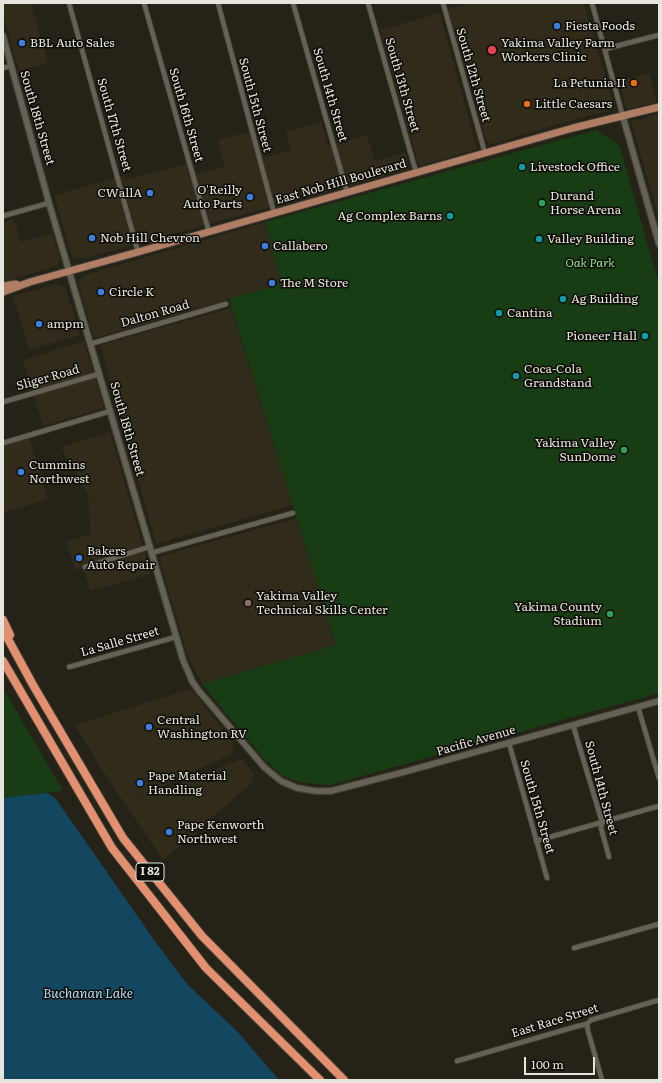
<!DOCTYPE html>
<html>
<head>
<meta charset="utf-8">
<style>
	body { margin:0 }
	#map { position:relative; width:662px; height:1083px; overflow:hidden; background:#252217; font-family:Literata,serif }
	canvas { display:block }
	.frame { position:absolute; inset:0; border:4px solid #e7e5dd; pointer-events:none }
	.scale { position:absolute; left:524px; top:1057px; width:71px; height:18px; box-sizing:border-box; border:2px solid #e7e5dd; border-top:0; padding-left:5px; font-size:12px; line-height:14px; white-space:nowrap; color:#e7e5dd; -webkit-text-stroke:3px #0d0c07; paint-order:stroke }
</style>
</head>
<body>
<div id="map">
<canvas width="662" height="1083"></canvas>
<div class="frame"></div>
<div class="scale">100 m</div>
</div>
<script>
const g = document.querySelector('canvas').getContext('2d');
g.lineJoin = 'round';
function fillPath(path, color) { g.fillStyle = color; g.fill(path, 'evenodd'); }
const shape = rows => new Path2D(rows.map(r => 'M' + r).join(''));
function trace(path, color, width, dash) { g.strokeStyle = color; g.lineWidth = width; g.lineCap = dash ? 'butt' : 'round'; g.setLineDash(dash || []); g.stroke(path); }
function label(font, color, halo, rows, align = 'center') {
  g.font = font + ' Literata,serif'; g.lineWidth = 3; g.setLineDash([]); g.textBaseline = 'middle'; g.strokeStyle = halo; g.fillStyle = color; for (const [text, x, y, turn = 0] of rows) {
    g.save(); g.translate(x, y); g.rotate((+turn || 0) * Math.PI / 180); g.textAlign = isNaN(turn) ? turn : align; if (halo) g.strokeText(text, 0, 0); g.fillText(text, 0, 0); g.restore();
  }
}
fillPath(shape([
	[3,3,31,3,48,63,19,71,3,15],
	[471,3,584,3,613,103,613,109,609,111,572,120,492,144,488,143,486,140,448,9],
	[440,13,477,149,419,166,380,30],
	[649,73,657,102,627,110,619,81],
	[659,113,659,218,631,122],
	[321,122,328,146,367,135,375,161,406,152,409,169,83,259,73,257,71,253,54,195,124,176,125,180,192,162,196,174,225,166,218,140,255,130,263,158,291,150,286,132],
	[14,219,21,242,52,233,60,258,58,264,54,267,3,282,3,223],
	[265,222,283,284,95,338,93,336,78,282,81,278,88,274],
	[55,284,61,285,66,289,80,335,29,350,13,296],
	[231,308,293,505,156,544,100,345],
	[84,341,104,408,43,426,23,360],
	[110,432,151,574,90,591,83,568,75,570,66,542,90,534,88,495,61,447],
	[29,437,48,499,3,513,3,445],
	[297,518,336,646,202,684,188,657,160,561,161,556],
	[191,689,233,743,234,747,231,754,132,801,239,760,243,760,254,774,252,783,163,860,125,804,97,762,75,725]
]), '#302b1a');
fillPath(shape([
	[596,130,619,145,659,284,659,693,330,785,304,783,283,776,264,759,202,684,336,645,229,299,282,284,265,222],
	[3,688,63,791,3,798]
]), '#183c14');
fillPath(shape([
	[47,793,56,799,159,947,189,986,237,1031,279,1080,3,1080,3,798]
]), '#13465f');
const minor = shape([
	[69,3,138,252],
	[144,3,209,232],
	[218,3,274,213],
	[293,3,347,192],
	[368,3,416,172],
	[443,3,485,153],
	[592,3,623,117],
	[605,49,659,35],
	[3,68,11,66],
	[3,216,49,203],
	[90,344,226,304],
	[3,402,99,374],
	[3,443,111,411],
	[151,553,293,513],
	[85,567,149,547],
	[69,667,176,637],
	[638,707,659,778],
	[573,725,602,822,601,828,609,857],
	[509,743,547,878],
	[536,841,659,806],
	[574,948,659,924],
	[587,1024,588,1031,602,1080],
	[457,1061,578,1026,587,1024,591,1020,659,1000]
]);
const tertiary = shape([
	[3,36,49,203,183,660,192,681,199,691,264,767,281,781,297,788,316,791,331,791,404,772,659,701],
	[623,117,659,244]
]);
const primary = shape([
	[3,286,16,284],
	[3,292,30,282,138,252,527,141,573,128,659,107]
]);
const motorway = shape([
	[3,620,10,635],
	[3,630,33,685,123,838,202,936,344,1080],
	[3,661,112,848,206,968,320,1080]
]);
trace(minor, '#423f37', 6);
trace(tertiary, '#423f37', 8);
trace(primary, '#423f37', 9);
trace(motorway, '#423f37', 10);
trace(minor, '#656154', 4.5);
trace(tertiary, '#656154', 5.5);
trace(primary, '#b07d65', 7);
trace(motorway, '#e29070', 8);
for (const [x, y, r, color] of [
	[557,26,4,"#3f7fe0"],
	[22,43,4,"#3f7fe0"],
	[492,50,5,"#e0444e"],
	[634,83,4,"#e8710a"],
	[527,104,4,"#e8710a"],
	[522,167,4,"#0f9aa8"],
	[150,193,4,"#3f7fe0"],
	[250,197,4,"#3f7fe0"],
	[542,203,4,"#2e9e5b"],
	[450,216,4,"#0f9aa8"],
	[92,238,4,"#3f7fe0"],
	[539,239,4,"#0f9aa8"],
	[265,246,4,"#3f7fe0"],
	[272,283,4,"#3f7fe0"],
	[101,292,4,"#3f7fe0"],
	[563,299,4,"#0f9aa8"],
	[499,313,4,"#0f9aa8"],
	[39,324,4,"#3f7fe0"],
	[645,336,4,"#0f9aa8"],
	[516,376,4,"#0f9aa8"],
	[624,450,4,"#2e9e5b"],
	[21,472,4,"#3f7fe0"],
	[79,558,4,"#3f7fe0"],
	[248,603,4,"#8d6e63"],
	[610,614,4,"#2e9e5b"],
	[149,727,4,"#3f7fe0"],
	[140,783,4,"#3f7fe0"],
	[169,832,4,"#3f7fe0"]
]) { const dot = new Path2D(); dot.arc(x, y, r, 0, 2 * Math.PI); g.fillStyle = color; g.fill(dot); trace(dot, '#0d0c07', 1.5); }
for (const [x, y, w] of [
	[150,872,28]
]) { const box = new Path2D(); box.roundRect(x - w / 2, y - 9, w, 18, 3); g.fillStyle = '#0d0c07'; g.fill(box); trace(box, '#e7e5dd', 1); }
label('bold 11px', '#e7e5dd', null, [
	["I 82",150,872]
]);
label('12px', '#e7e5dd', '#0d0c07', [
	["Fiesta Foods",565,26],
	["BBL Auto Sales",30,43],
	["Yakima Valley Farm",501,43],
	["Workers Clinic",501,57],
	["La Petunia II",626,83,"right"],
	["Little Caesars",535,104],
	["Livestock Office",530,167],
	["O'Reilly",242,190,"right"],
	["Auto Parts",242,204,"right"],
	["CWallA",142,193,"right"],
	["Durand",550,196],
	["Horse Arena",550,210],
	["Ag Complex Barns",442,216,"right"],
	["Nob Hill Chevron",100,238],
	["Valley Building",547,239],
	["Callabero",273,246],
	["The M Store",280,283],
	["Circle K",109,292],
	["Ag Building",571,299],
	["Cantina",507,313],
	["ampm",47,324],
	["Pioneer Hall",637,336,"right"],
	["Coca-Cola",524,369],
	["Grandstand",524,383],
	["Yakima Valley",616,443,"right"],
	["SunDome",616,457,"right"],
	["Cummins",29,465],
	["Northwest",29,479],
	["Bakers",87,551],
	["Auto Repair",87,565],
	["Yakima Valley",256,596],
	["Technical Skills Center",256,610],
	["Yakima County",602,607,"right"],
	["Stadium",602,621,"right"],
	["Central",157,720],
	["Washington RV",157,734],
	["Pape Material",148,776],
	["Handling",148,790],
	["Pape Kenworth",177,825],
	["Northwest",177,839]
], 'left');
label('12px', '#e7e5dd', '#0d0c07', [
	["South 12th Street",473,75,74],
	["South 13th Street",402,85,74],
	["South 14th Street",330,95,74],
	["South 15th Street",255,105,75],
	["South 16th Street",186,115,74],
	["South 18th Street",37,118,74],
	["South 17th Street",114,125,74],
	["East Nob Hill Boulevard",341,182,-16],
	["Dalton Road",155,314,-16],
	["Sliger Road",48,378,-16],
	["South 18th Street",127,429,74],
	["La Salle Street",120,642,-16],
	["Pacific Avenue",476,741,-16],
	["South 14th Street",601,788,75],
	["South 15th Street",537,807,74],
	["East Race Street",555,1021,-17]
]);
label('italic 12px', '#97e68e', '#0d0c07', [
	["Oak Park",590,263]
]);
label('italic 13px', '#b2ddf6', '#0d0c07', [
	["Buchanan Lake",88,994]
]);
</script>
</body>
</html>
